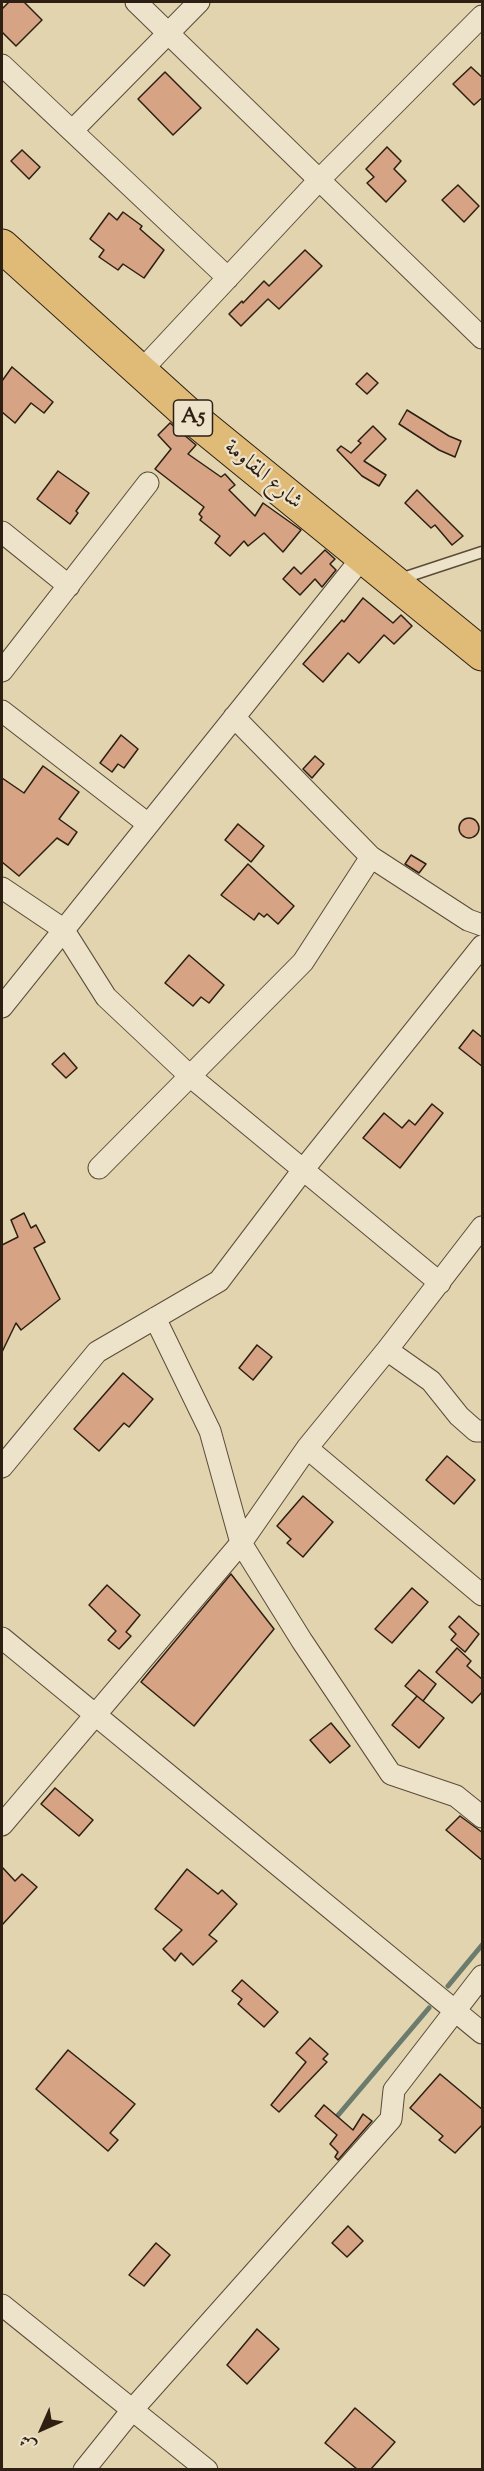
<!DOCTYPE html>
<html>
<head>
<meta charset="utf-8">
<style>
	body { margin:0 }
	#map { position:relative; width:484px; height:2471px; overflow:hidden; background:#e1d4ae; font-family:"Sorts Mill Goudy",Amiri,serif }
	canvas { display:block }
	.frame { position:absolute; inset:0; border:3px solid #2d1f12; pointer-events:none }
	.north { position:absolute; left:12px; top:2399px; width:60px; height:60px; -webkit-text-stroke:4px #ece3ca; paint-order:stroke; rotate:225deg; font-size:16px; font-weight:700; line-height:24px; text-align:center; color:#2d1f12 }
	.north::after { content:''; display:block; margin:auto; width:21px; height:27px; background:#2d1f12; clip-path:polygon(50% 0,100% 100%,50% 72%,0 100%) }
</style>
</head>
<body>
<div id="map">
<canvas width="484" height="2471"></canvas>
<div class="frame"></div>
<div class="north">ش</div>
</div>
<script>
const g = document.querySelector('canvas').getContext('2d');
g.lineJoin = 'round';
const shape = rows => new Path2D(rows.map(r => 'M' + r).join(''));
function trace(path, color, width, dash) { g.strokeStyle = color; g.lineWidth = width; g.lineCap = dash ? 'butt' : 'round'; g.setLineDash(dash || []); g.stroke(path); }
function fillPath(path, color) { g.fillStyle = color; g.fill(path, 'evenodd'); }
function label(font, color, halo, rows, align = 'center') {
  g.font = font + ' "Sorts Mill Goudy",Amiri,serif'; g.lineWidth = 4.5; g.setLineDash([]); g.textBaseline = 'middle'; g.strokeStyle = halo; g.fillStyle = color; for (const [text, x, y, turn = 0] of rows) {
    g.save(); g.translate(x, y); g.rotate((+turn || 0) * Math.PI / 180); g.textAlign = isNaN(turn) ? turn : align; if (halo) g.strokeText(text, 0, 0); g.fillText(text, 0, 0); g.restore();
  }
}
trace(shape([
	[448,1986,482,1945],
	[334,2120,429,2008]
]), '#6b7b6d', 5);
const building = shape([
	[9,2,24,2,42,20,16,46,2,32,2,9,9,2],
	[471,67,483,78,483,97,474,105,453,84,471,67],
	[165,72,201,108,173,135,138,99,165,72],
	[387,147,401,161,394,169,406,181,386,202,367,183,374,177,366,169,387,147],
	[22,150,40,167,29,179,11,161,22,150],
	[458,185,479,206,464,222,442,200,458,185],
	[123,212,142,226,140,229,164,250,144,278,123,264,118,270,99,257,104,250,90,239,109,213,117,220,123,212],
	[305,250,322,266,279,309,268,299,241,326,229,314,242,301,243,303,264,281,269,286,305,250],
	[12,367,53,402,44,413,31,403,15,423,2,412,2,381,12,367],
	[367,373,378,383,367,394,356,384,367,373],
	[407,410,449,436,461,441,455,457,439,450,399,424,407,410],
	[170,423,196,445,188,454,221,477,225,474,235,485,229,490,255,516,263,503,301,530,283,552,264,533,248,546,244,541,230,556,215,543,220,536,200,520,202,517,199,514,204,507,155,469,171,449,158,435,170,423],
	[373,426,386,439,364,461,386,475,379,486,362,476,337,450,341,446,351,453,361,443,358,441,373,426],
	[58,471,89,493,76,511,78,513,70,524,37,499,58,471],
	[417,490,463,536,452,545,435,525,431,528,405,503,417,490],
	[325,550,335,559,330,564,336,570,322,587,315,579,300,595,283,579,294,567,301,574,325,550],
	[363,598,393,623,401,615,412,626,394,644,384,635,359,663,348,653,323,682,303,664,342,620,344,622,363,598],
	[121,735,138,749,124,768,118,764,112,772,100,763,121,735],
	[315,756,324,764,312,778,303,769,315,756],
	[43,766,79,792,59,819,77,832,68,845,57,838,19,876,2,862,2,778,24,793,43,766],
	'459 828a10 10 0 1 1 20 0a10 10 0 1 1-20 0Z',
	[238,824,264,846,251,862,225,840,238,824],
	[411,855,426,864,419,873,405,864,411,855],
	[248,864,294,906,278,924,267,914,264,917,259,913,254,920,221,895,248,864],
	[189,955,224,985,209,1003,201,997,193,1006,165,983,189,955],
	[473,1030,483,1038,483,1067,459,1048,473,1030],
	[64,1053,77,1068,66,1078,52,1064,64,1053],
	[432,1104,443,1113,400,1168,363,1138,384,1113,402,1128,409,1120,415,1125,432,1104],
	[24,1213,31,1228,36,1225,45,1242,34,1248,60,1299,21,1330,16,1323,2,1352,2,1245,18,1237,11,1220,24,1213],
	[257,1345,272,1357,253,1380,239,1368,257,1345],
	[123,1373,153,1399,129,1427,124,1423,99,1451,74,1429,123,1373],
	[447,1456,475,1480,454,1504,426,1480,447,1456],
	[303,1496,333,1522,303,1557,287,1543,291,1539,277,1526,303,1496],
	[231,1574,274,1629,194,1726,141,1682,231,1574],
	[107,1585,140,1615,126,1632,131,1636,119,1649,108,1640,116,1631,89,1605,107,1585],
	[412,1588,428,1602,392,1643,375,1629,412,1588],
	[459,1616,479,1634,465,1652,451,1640,456,1634,449,1627,459,1616],
	[457,1648,471,1661,467,1666,483,1680,483,1691,472,1703,436,1672,457,1648],
	[419,1670,436,1684,423,1701,405,1686,419,1670],
	[417,1696,444,1718,419,1748,392,1725,417,1696],
	[331,1723,350,1746,330,1763,310,1740,331,1723],
	[55,1788,93,1820,79,1836,41,1804,55,1788],
	[460,1816,483,1833,483,1861,446,1830,460,1816],
	[2,1867,15,1881,22,1874,37,1887,2,1925,2,1867],
	[187,1869,218,1894,222,1890,237,1904,209,1935,217,1941,193,1965,181,1953,175,1961,163,1949,182,1930,155,1909,187,1869],
	[242,1980,278,2012,264,2027,238,2004,242,1999,232,1991,242,1980],
	[310,2038,328,2054,323,2059,327,2062,279,2112,271,2105,306,2062,296,2053,310,2038],
	[68,2050,135,2104,110,2133,118,2140,108,2151,36,2089,68,2050],
	[440,2074,483,2110,483,2124,455,2153,439,2140,443,2136,410,2108,440,2074],
	[324,2105,353,2130,363,2114,372,2121,338,2160,335,2157,338,2152,330,2144,337,2135,315,2116,324,2105],
	[348,2226,363,2241,347,2257,332,2243,348,2226],
	[156,2243,170,2255,144,2286,129,2275,156,2243],
	[257,2329,279,2349,247,2384,227,2365,257,2329],
	[355,2408,395,2442,371,2469,357,2469,325,2443,355,2408]
]);
fillPath(building, '#d6a385');
trace(building, '#2d1f12', 1.5);
const lane = shape([
	[400,579,482,552]
]);
const street = shape([
	[136,2,482,338],
	[2,65,228,278],
	[72,131,199,2],
	[140,372,320,179,482,16],
	[2,532,69,586],
	[2,671,148,483],
	[2,711,148,824],
	[234,717,371,857,468,920,482,925],
	[2,888,63,929,106,997,191,1077,440,1283],
	[2,1007,362,558],
	[99,1168,303,962,371,857],
	[155,1318,210,1431,241,1543,302,1641,391,1774,456,1796,482,1817],
	[387,1350,431,1381,459,1416,476,1431,482,1431],
	[307,1448,482,1595],
	[2,1467,97,1352,219,1281,303,1170,482,946],
	[2,1638,482,2033],
	[2,1825,241,1543,307,1448,387,1350,482,1227],
	[2,2305,207,2470],
	[84,2470,133,2409,391,2119,394,2090,482,1976]
]);
const highway = shape([
	[2,246,189,415,482,654]
]);
trace(lane, '#5a4c39', 13);
trace(street, '#5a4c39', 23);
trace(highway, '#2d1f12', 35);
trace(lane, '#ece3ca', 10);
trace(street, '#ece3ca', 21);
trace(highway, '#e0ba77', 33);
for (const [x, y, w] of [
	[193,418,39]
]) { const box = new Path2D(); box.roundRect(x - w / 2, y - 18, w, 36, 4.5); g.fillStyle = '#ece3ca'; g.fill(box); trace(box, '#2d1f12', 1.5); }
label('bold 21px', '#2d1f12', null, [
	["A5",193,418]
]);
label('22px', '#2d1f12', '#ece3ca', [
	["شارع المقاومة",262,476,40]
]);
</script>
</body>
</html>
